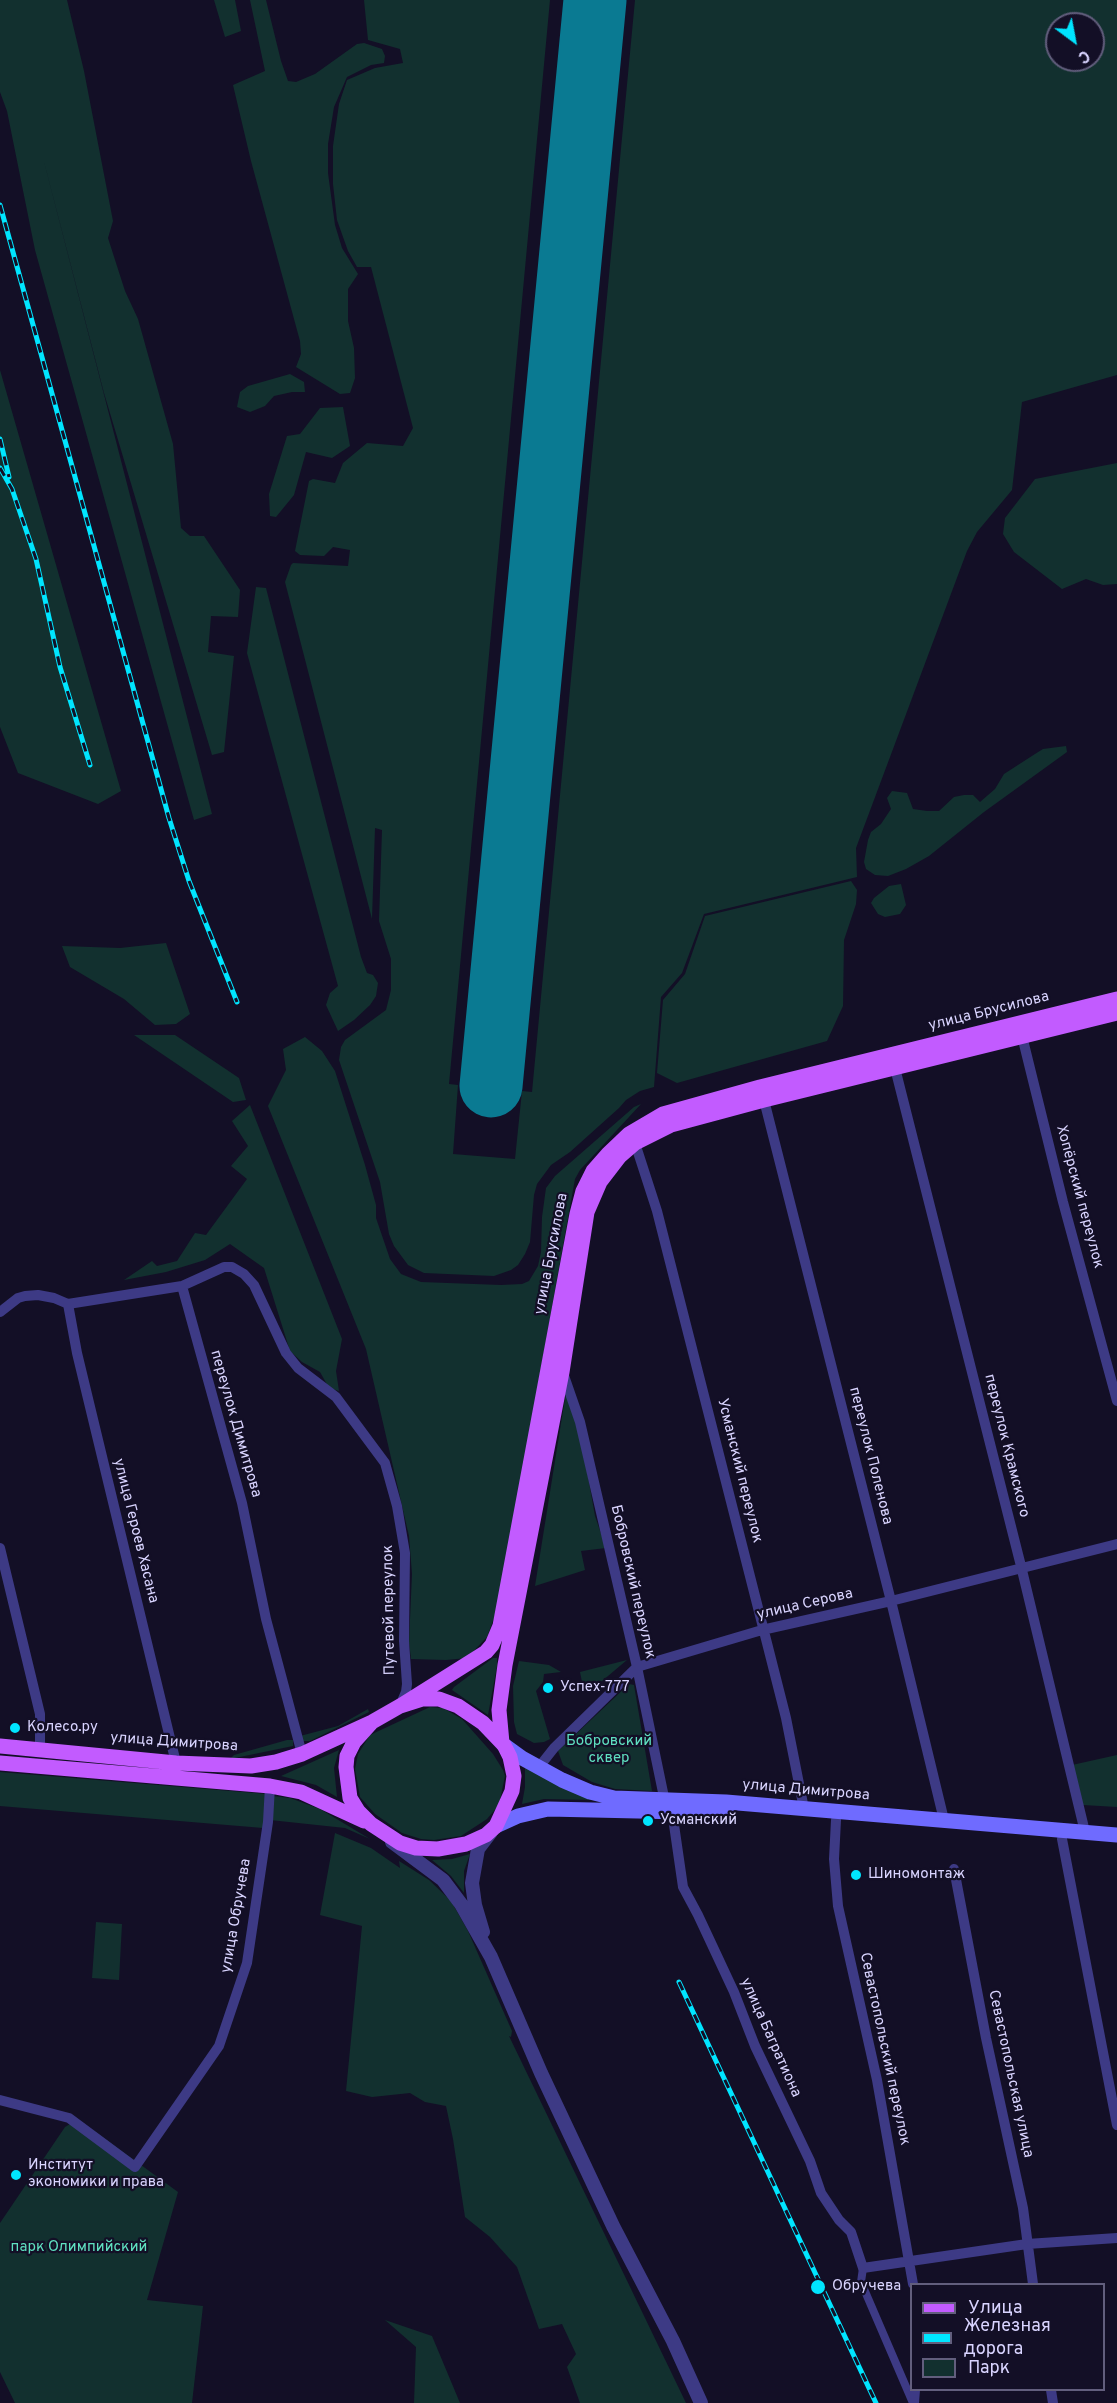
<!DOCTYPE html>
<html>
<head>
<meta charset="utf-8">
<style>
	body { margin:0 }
	#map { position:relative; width:1117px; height:2403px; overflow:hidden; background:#130f26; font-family:Overpass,sans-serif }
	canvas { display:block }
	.legend { position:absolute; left:910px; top:2283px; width:195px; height:108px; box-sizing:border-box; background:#130f26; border:2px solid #625e7d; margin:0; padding:8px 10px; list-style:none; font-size:18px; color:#d9d4ff }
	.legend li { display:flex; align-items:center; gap:12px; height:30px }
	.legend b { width:30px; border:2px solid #625e7d }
	.north { position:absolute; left:1045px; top:12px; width:60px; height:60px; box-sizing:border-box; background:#130f26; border:2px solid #625e7d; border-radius:50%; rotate:148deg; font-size:16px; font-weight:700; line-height:24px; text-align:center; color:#d9d4ff }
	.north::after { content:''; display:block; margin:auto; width:21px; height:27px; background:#00e5ff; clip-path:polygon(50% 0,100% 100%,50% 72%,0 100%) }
</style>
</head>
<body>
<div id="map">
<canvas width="1117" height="2403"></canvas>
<ul class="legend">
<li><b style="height:8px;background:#c25bff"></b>Улица</li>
<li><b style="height:8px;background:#00e5ff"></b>Железная дорога</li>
<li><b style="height:16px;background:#12302f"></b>Парк</li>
</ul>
<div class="north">С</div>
</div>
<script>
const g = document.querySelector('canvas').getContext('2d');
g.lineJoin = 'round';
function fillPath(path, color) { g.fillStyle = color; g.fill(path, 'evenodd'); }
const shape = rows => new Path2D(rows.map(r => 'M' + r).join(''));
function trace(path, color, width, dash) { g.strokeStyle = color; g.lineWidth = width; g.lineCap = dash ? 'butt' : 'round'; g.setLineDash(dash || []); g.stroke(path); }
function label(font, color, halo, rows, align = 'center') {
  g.font = font + ' Overpass,sans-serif'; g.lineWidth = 4.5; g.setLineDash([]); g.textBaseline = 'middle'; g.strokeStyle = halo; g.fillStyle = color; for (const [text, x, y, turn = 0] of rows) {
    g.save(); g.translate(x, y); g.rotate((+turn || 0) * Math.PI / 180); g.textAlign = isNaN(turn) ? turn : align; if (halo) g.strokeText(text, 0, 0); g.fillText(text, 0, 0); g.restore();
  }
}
fillPath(shape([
	[0,0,67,0,84,71,113,221,108,238,125,291,138,319,173,444,181,528,190,536,204,536,240,590,238,617,211,616,208,652,234,656,224,752,212,755,104,393,41,150,212,814,194,820,35,250,7,111,0,92],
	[214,0,235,0,241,31,225,37],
	[250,0,266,0,281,61,288,81,296,82,315,74,357,44,364,43,382,49,385,56,384,63,371,65,347,77,334,107,328,144,328,173,335,225,342,248,358,274,348,289,348,321,354,348,355,378,350,393,340,394,296,367,301,354,300,341,251,161,233,85,265,71],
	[364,0,550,0,449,1084,458,1085,453,1154,515,1159,522,1091,532,1092,635,0,1117,0,1117,375,1022,402,1012,490,977,532,967,551,856,848,857,877,704,914,682,973,661,997,654,1087,640,1091,626,1100,619,1108,570,1152,551,1165,537,1184,534,1195,530,1242,525,1254,518,1265,511,1270,494,1276,424,1273,408,1265,394,1246,389,1234,380,1182,339,1060,341,1047,345,1040,386,1010,391,990,391,959,379,921,382,830,375,828,372,919,285,582,291,565,293,563,348,566,350,550,333,547,324,556,300,555,295,551,309,481,313,479,335,483,343,463,367,443,403,446,413,428,371,267,357,267,348,251,337,220,333,184,333,146,339,104,347,80,375,68,403,63,400,49,368,40],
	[1057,24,1093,24,1093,60,1057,60],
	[0,370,121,791,98,804,18,773,0,727],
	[290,374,304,382,305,392,292,392,274,396,265,406,250,412,237,407,240,392,248,386],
	[343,407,350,446,332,458,306,452,294,495,276,517,270,516,269,494,287,436,300,434,320,408],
	[1117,463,1117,584,1103,585,1086,579,1062,589,1014,552,1003,534,1005,518,1035,479],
	[256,587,266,588,361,957,367,973,373,975,378,983,376,996,370,1005,354,1020,338,1031,326,1005,330,993,338,986,247,653],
	[1066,746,1067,752,984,812,929,856,906,869,888,876,875,875,866,869,864,862,868,840,871,832,881,824,891,809,887,798,892,791,907,793,913,809,927,811,939,811,954,797,964,795,973,795,980,802,995,789,1004,774,1035,754,1043,749],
	[851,881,857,890,856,904,844,940,843,1006,827,1041,677,1083,657,1073,663,1000,685,974,705,916],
	[901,884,906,905,900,914,885,917,878,914,871,903,874,898,889,886],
	[166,943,190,1014,176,1024,155,1025,124,999,70,967,62,946,120,948],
	[134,1035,175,1035,239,1078,246,1100,233,1102],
	[305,1037,322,1051,335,1071,365,1165,376,1205,376,1218,390,1259,401,1274,421,1282,501,1285,522,1284,529,1281,538,1266,541,1252,542,1217,546,1188,555,1176,634,1107,641,1104,580,1170,575,1179,498,1607,487,1637,467,1658,446,1660,411,1659,409,1642,412,1574,409,1536,366,1349,268,1106,286,1070,283,1049],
	[250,1105,342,1339,336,1371,339,1391,329,1388,320,1372,302,1362,290,1351,264,1268,230,1244,205,1260,166,1272,124,1280,152,1261,157,1266,177,1261,195,1233,206,1235,247,1179,231,1166,248,1146,232,1121],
	[566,1392,573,1392,595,1516,606,1548,581,1551,585,1570,535,1586],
	[493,1658,497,1658,497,1666,488,1715,452,1690,454,1687],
	[627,1660,589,1692,582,1682,580,1672],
	[519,1661,549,1665,561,1672,544,1674,543,1682,536,1691,550,1739,544,1742,534,1743,517,1734,514,1722,513,1686],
	[629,1684,634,1685,652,1791,615,1789,592,1782,563,1765,558,1751],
	[430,1707,443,1708,462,1719,493,1754,503,1770,505,1776,499,1805,487,1819,461,1836,434,1840,421,1839,402,1833,375,1814,360,1797,355,1769,358,1754,370,1735],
	[368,1709,369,1712,310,1741,302,1741,300,1736,338,1726],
	[287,1740,293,1740,293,1746,230,1759,234,1755],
	[339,1750,334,1768,337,1797,316,1785,281,1776],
	[1117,1755,1117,1807,1083,1805,1072,1765],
	[525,1767,592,1798,592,1800,544,1799,522,1804,525,1787],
	[0,1772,267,1794,263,1828,0,1806],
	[273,1796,290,1798,320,1809,370,1839,345,1828,270,1820],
	[335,1833,371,1848,400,1868,399,1861,429,1880,451,1901,468,1931,512,2031,511,2037,509,2036,686,2403,580,2403,567,2367,576,2354,562,2324,539,2329,517,2267,490,2237,465,2217,453,2139,446,2106,425,2102,410,2093,372,2097,346,2091,362,1926,320,1915],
	[470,1854,464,1871,464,1893,451,1876,432,1860,452,1859],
	[96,1922,122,1924,119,1980,92,1978],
	[78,2119,178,2192,147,2300,203,2306,192,2403,15,2403,0,2372,0,2223,65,2127],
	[385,2320,432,2336,460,2403,414,2403,416,2347]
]), '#12302f');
trace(shape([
	[491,1086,595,0]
]), '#0a7a92', 63);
trace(shape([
	[863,2268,861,2282,913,2403]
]), '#3d3a85', 8);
trace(shape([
	[1022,1036,1063,1202,1117,1401],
	[895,1068,1021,1566,1085,1832],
	[764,1100,891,1601,944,1820],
	[635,1143,657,1211,768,1647,786,1718,804,1809],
	[182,1286,242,1503,266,1619,302,1754],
	[68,1304,77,1353,176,1763],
	[0,1312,18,1298,25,1296,38,1295,54,1298,68,1304,182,1286,224,1267,232,1267,244,1274,254,1285,286,1353,298,1368,336,1397,385,1463,397,1506,405,1553,404,1641,407,1684,406,1692,400,1706],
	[563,1373,580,1422,637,1667,665,1802],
	[0,1548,40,1714,40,1750],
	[539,1767,554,1748,637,1667,762,1630,891,1601,1117,1544],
	[672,1811,683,1887,698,1915,734,1992,755,2046,810,2161,821,2193,839,2220,851,2232,863,2268,1027,2244,1117,2238],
	[836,1820,834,1859,838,1906,877,2080,913,2284],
	[1062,1839,1117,2125],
	[954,1869,986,2038,1023,2208,1033,2284],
	[0,2100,69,2118,135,2167,219,2046,247,1963,268,1822,270,1786],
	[1051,2390,1053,2403],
	[914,2403,915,2390]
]), '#3d3a85', 10);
trace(shape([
	[392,1842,443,1880,461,1904,491,1957,541,2073,613,2226,673,2341,701,2403],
	[483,1932,475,1905,472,1883,478,1849,491,1832]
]), '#3d3a85', 14);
trace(shape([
	[504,1745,522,1758,562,1780,590,1792,614,1798,726,1802,1117,1835],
	[496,1826,518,1816,548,1809,727,1813]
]), '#6f6bff', 15);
trace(shape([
	[400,1706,486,1652,492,1645,500,1626,577,1214,583,1191,593,1171,608,1154,629,1134,663,1114,760,1087,1117,999],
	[502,1743,499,1710,505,1665,562,1372,587,1212,600,1182,620,1156,635,1143,671,1125,764,1100,1117,1013],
	[0,1746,176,1763,251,1766,276,1762,302,1754,372,1722,400,1706,422,1699,439,1699,458,1706,483,1723,504,1745,510,1757,514,1776,512,1791,496,1826,486,1835,466,1844,438,1849,416,1848,400,1843,371,1824,358,1811,350,1798,346,1767,347,1756,354,1742,372,1722],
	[0,1763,270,1786,301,1792,364,1821]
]), '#c25bff', 15);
const rail = shape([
	[0,205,169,818,189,881,237,1002],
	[0,439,9,477],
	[0,468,12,489,36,559,60,667,90,765],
	[679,1982,876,2403]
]);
trace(rail, '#00e5ff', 5);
trace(rail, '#130f26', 3, [9]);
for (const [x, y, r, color] of [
	[548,1688,6,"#00e5ff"],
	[15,1728,6,"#00e5ff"],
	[648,1821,6,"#00e5ff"],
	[856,1875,6,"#00e5ff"],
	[16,2175,6,"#00e5ff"],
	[818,2287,8,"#00e5ff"]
]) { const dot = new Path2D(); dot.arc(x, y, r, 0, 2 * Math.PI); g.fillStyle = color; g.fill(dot); trace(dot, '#130f26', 2); }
label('15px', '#d9d4ff', '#130f26', [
	["улица Брусилова",989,1012,-14],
	["Хопёрский переулок",1079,1197,75],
	["улица Брусилова",552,1254,-79],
	["переулок Димитрова",235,1424,74],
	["переулок Крамского",1006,1446,76],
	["переулок Поленова",870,1456,76],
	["Усманский переулок",739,1471,76],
	["улица Героев Хасана",135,1531,76],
	["Бобровский переулок",632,1582,77],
	["улица Серова",805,1605,-13],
	["Путевой переулок",390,1610,-91],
	["улица Димитрова",174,1743,4],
	["улица Димитрова",806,1791,5],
	["улица Обручева",237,1916,-80],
	["улица Багратиона",770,2038,66],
	["Севастопольский переулок",884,2049,78],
	["Севастопольская улица",1010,2074,78]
]);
label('15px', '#d9d4ff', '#130f26', [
	["Успех-777",560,1688],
	["Колесо.ру",27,1728],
	["Усманский",660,1821],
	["Шиномонтаж",868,1875],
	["Институт",28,2166],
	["экономики и права",28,2183],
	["Обручева",832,2287]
], 'left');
label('15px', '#5fe0c0', '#130f26', [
	["Бобровский",609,1742],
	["сквер",609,1759],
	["парк Олимпийский",79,2248]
]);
</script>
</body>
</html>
